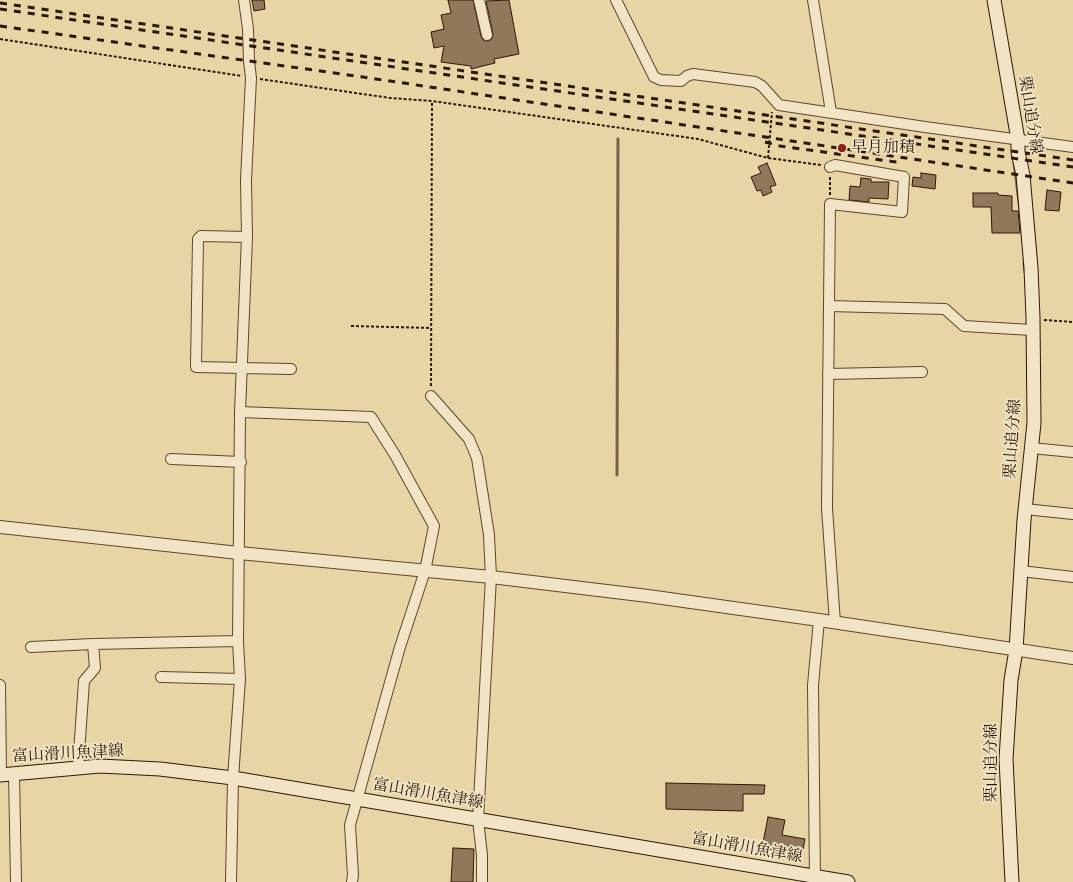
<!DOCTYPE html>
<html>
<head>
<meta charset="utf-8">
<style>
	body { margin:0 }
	canvas { display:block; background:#e8d5a5 }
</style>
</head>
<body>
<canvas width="1073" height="882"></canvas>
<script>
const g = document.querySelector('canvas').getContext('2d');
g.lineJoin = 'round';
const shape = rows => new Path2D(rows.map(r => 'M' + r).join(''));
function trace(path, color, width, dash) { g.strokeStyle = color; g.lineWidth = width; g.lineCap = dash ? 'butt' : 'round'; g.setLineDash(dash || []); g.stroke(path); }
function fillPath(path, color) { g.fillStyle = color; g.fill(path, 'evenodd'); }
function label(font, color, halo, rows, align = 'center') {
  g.font = font + ' "Old Standard TT","Noto Serif JP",serif'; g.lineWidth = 3.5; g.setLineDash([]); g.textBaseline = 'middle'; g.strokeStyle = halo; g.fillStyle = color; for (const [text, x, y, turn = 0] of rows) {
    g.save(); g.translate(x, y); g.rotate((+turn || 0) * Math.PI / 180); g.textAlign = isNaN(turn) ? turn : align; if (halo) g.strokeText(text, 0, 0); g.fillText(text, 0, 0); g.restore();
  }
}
trace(shape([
	[1014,162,1020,210],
	[1024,263,1025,272],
	[617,475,618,139]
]), '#786246', 3);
const building = shape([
	[252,0,264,0,265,9,254,11,252,0],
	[448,0,473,0,481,36,483,40,488,41,492,39,493,34,486,1,509,0,519,54,494,59,495,63,471,69,471,66,441,62,444,46,434,48,431,32,444,29,441,15,451,13,448,0],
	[767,163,776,185,770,187,772,192,763,196,761,190,757,191,751,177,761,173,758,167,767,163],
	[921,173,936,175,935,189,912,186,913,177,921,178,921,173],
	[861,178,871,179,871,182,889,182,888,199,869,198,869,202,849,200,850,186,860,187,861,178],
	[1047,190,1061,192,1059,211,1045,210,1047,190],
	[973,193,998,193,998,195,1012,196,1012,211,1018,211,1020,233,992,233,991,207,973,207,973,193],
	[666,783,765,785,764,794,743,794,743,811,666,809,666,783],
	[768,817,785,820,782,835,805,839,802,855,762,848,768,817],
	[453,848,474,849,473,882,451,882,453,848]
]);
fillPath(building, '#8f795a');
trace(building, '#2e1608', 1);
const minor = shape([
	[479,0,487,35],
	[616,0,654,77,661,80,681,81,687,76,693,74,755,82,762,86,779,105,925,127,1073,147],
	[813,0,831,112],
	[830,167,835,165,904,177,902,212,830,204,827,508,835,623],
	[247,237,201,236,198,239,196,367,291,369],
	[829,306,945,309,964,326,1032,330],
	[828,374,922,372],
	[431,396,469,439,477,458,489,535,491,577,478,820,482,855,482,882],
	[240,412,371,417,395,455,434,526,425,571,400,647,350,825,353,875,352,882],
	[1031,448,1073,452],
	[171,459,241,462],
	[1025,509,1073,514],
	[1021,571,1073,577],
	[93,644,238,641],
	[31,647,93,644,95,668,84,681,78,768],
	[161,677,240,679],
	[0,685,1,775],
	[14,773,16,882],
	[231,882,233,778,240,679,238,641,240,412,247,237,246,180,251,78,249,61,248,29,244,0],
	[815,882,813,685,819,620]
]);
const tertiary = shape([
	[0,527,239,553,491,577,648,596,819,620,1073,658]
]);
const secondary = shape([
	[994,0,1018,140,1018,152,1023,175,1031,268,1033,318,1034,423,1024,520,1016,650,1011,680,1006,759,1012,882],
	[0,775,100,766,160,769,233,778,848,882]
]);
trace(minor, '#5c462f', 12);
trace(tertiary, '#5c462f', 14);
trace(secondary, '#2e1608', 15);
trace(shape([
	[0,39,242,76],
	[260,79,390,98,432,101,698,139,768,158,821,165],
	[768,158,772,112],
	[830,195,830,177],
	[1044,320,1073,322],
	[351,326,431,328],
	[431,386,432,101]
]), '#2e1608', 2, [3, 2]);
trace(minor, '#f0e4c4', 10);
trace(tertiary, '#f0e4c4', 12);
trace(secondary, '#f0e4c4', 13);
trace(shape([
	[0,3,1073,160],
	[0,9,1073,167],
	[0,26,363,77,1073,183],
	[765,142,780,146,903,163]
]), '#2e1608', 3, [7, 7]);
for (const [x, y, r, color] of [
	[842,148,5,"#8f2418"]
]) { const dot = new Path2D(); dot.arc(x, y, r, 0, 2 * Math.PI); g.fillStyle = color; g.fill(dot); trace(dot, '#f0e4c4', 1.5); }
label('16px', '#2e1608', '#f0e4c4', [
	["栗山追分線",1030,115,81],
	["栗山追分線",1013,439,-86],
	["富山滑川魚津線",68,754,-3],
	["栗山追分線",992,763,-90],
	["富山滑川魚津線",428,794,10],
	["富山滑川魚津線",747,848,10]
]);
label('16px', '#2e1608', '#f0e4c4', [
	["早月加積",851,148]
], 'left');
</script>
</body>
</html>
